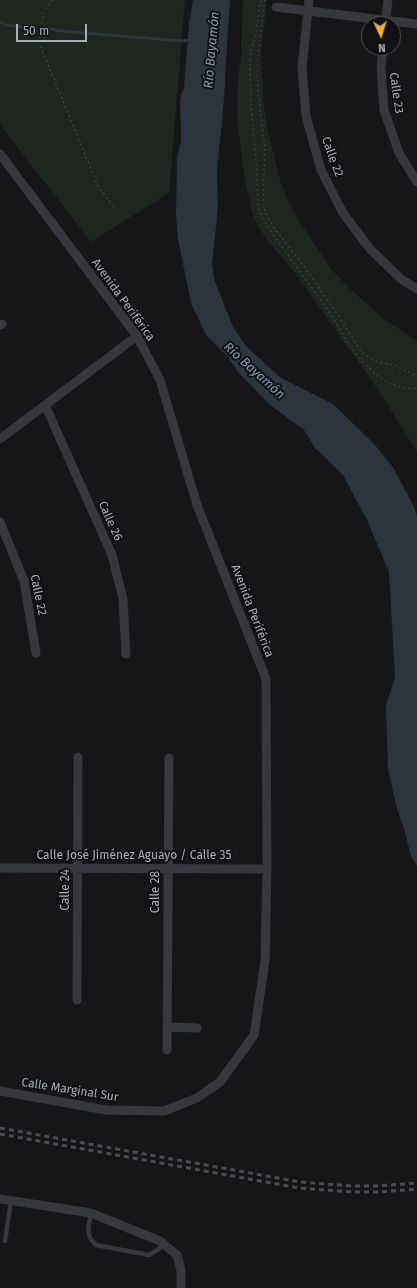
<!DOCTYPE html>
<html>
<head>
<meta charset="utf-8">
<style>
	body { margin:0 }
	#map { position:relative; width:417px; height:1288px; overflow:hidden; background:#161618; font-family:"Fira Sans",sans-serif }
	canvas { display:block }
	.north { position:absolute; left:361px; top:16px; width:40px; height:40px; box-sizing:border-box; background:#111113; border:1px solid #4d4f55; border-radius:50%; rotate:176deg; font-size:11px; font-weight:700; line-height:16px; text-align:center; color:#a8adb8 }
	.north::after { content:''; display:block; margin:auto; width:14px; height:18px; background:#f2b134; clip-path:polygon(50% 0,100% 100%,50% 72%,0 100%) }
	.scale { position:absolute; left:16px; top:24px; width:71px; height:18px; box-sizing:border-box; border:2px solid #a8adb8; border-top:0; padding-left:5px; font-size:12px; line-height:14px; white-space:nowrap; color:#a8adb8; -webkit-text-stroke:3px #111113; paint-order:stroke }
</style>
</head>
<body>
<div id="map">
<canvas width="417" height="1288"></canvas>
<div class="north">N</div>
<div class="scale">50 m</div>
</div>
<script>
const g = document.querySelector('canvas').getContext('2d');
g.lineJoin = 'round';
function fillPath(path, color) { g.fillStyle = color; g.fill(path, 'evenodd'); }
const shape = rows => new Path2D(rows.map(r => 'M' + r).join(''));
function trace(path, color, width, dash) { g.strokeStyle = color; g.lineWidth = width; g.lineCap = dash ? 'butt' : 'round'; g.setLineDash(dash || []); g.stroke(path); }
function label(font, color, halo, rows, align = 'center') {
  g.font = font + ' "Fira Sans",sans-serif'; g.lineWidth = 4; g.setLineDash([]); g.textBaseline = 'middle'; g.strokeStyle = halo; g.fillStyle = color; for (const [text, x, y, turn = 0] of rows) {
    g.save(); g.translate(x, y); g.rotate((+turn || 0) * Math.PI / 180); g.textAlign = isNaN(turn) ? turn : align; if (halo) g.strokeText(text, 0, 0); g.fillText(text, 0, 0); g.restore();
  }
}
fillPath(shape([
	[0,0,185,0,169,193,91,242,0,125],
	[243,0,267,0,261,51,264,109,267,127,280,180,288,201,301,224,332,270,348,287,384,319,417,341,417,452,381,394,295,273,267,240,257,225,252,212,244,175,237,118,238,79,241,57]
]), '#1e261f');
fillPath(shape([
	[193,0,230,0,227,44,224,99,217,172,218,207,212,264,214,279,233,327,246,346,281,378,333,404,375,445,393,467,414,507,417,516,417,866,411,856,403,825,397,809,388,770,386,705,395,677,389,572,367,520,343,475,315,448,304,430,269,404,238,372,228,357,206,335,191,303,178,239,176,215,177,159,181,141,180,102,181,95,184,88,189,23]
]), '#2c353c');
trace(shape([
	[0,22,6,25,35,28],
	[45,28,61,31,182,41,190,40]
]), '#2c353c', 3);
trace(shape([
	[53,0,44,10,39,40,42,50,98,186,115,209],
	[261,0,255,38,250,53,250,67,251,107,257,170,258,205,262,217,269,229,330,313,351,348,363,362,375,374,390,384,405,388,417,389],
	[265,0,258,54,257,77,260,111,265,147,263,199,265,212,274,228,301,262,338,315,362,353,375,361,396,366,417,376]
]), '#3d3f44', 1.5, [2, 3]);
trace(shape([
	[91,1213,88,1229,90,1238,96,1245,149,1255,165,1245],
	[5,1241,11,1201]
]), '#37383d', 4.5);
trace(shape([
	[309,0,302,68,306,116,321,170,343,213,370,249,401,279,417,289],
	[276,7,417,24],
	[385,24,388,0],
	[383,48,381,68,384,110,399,153,417,182],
	[0,154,137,336,160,380,197,505,266,679,267,869,265,961,254,1035,220,1082,197,1098,164,1111,106,1110,0,1091],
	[0,325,2,324],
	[45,405,112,555,123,599,126,654],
	[0,439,137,336],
	[0,522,24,581,36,653],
	[0,868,267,869],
	[77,1000,78,757],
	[168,1027,197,1028],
	[167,1050,169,758],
	[0,1199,91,1213,160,1241,177,1255,181,1270,181,1288]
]), '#37383d', 9);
trace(shape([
	[0,1128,300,1182,352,1186,378,1186,417,1183],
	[0,1134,299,1188,352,1192,379,1192,417,1189]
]), '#4a4c52', 3, [5, 4]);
label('12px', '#a8adb8', '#111113', [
	["Calle 23",396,93,82],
	["Calle 22",332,157,70],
	["Avenida Periférica",123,300,54],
	["Calle 26",110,521,66],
	["Calle 22",38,595,78],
	["Avenida Periférica",252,611,69],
	["Calle José Jiménez Aguayo / Calle 35",134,856],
	["Calle 24",66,890,-90],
	["Calle 28",156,892,-90],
	["Calle Marginal Sur",70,1090,9]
]);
label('italic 13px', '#7f9bb3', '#111113', [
	["Río Bayamón",212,50,-85],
	["Río Bayamón",254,371,42]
]);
</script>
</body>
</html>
